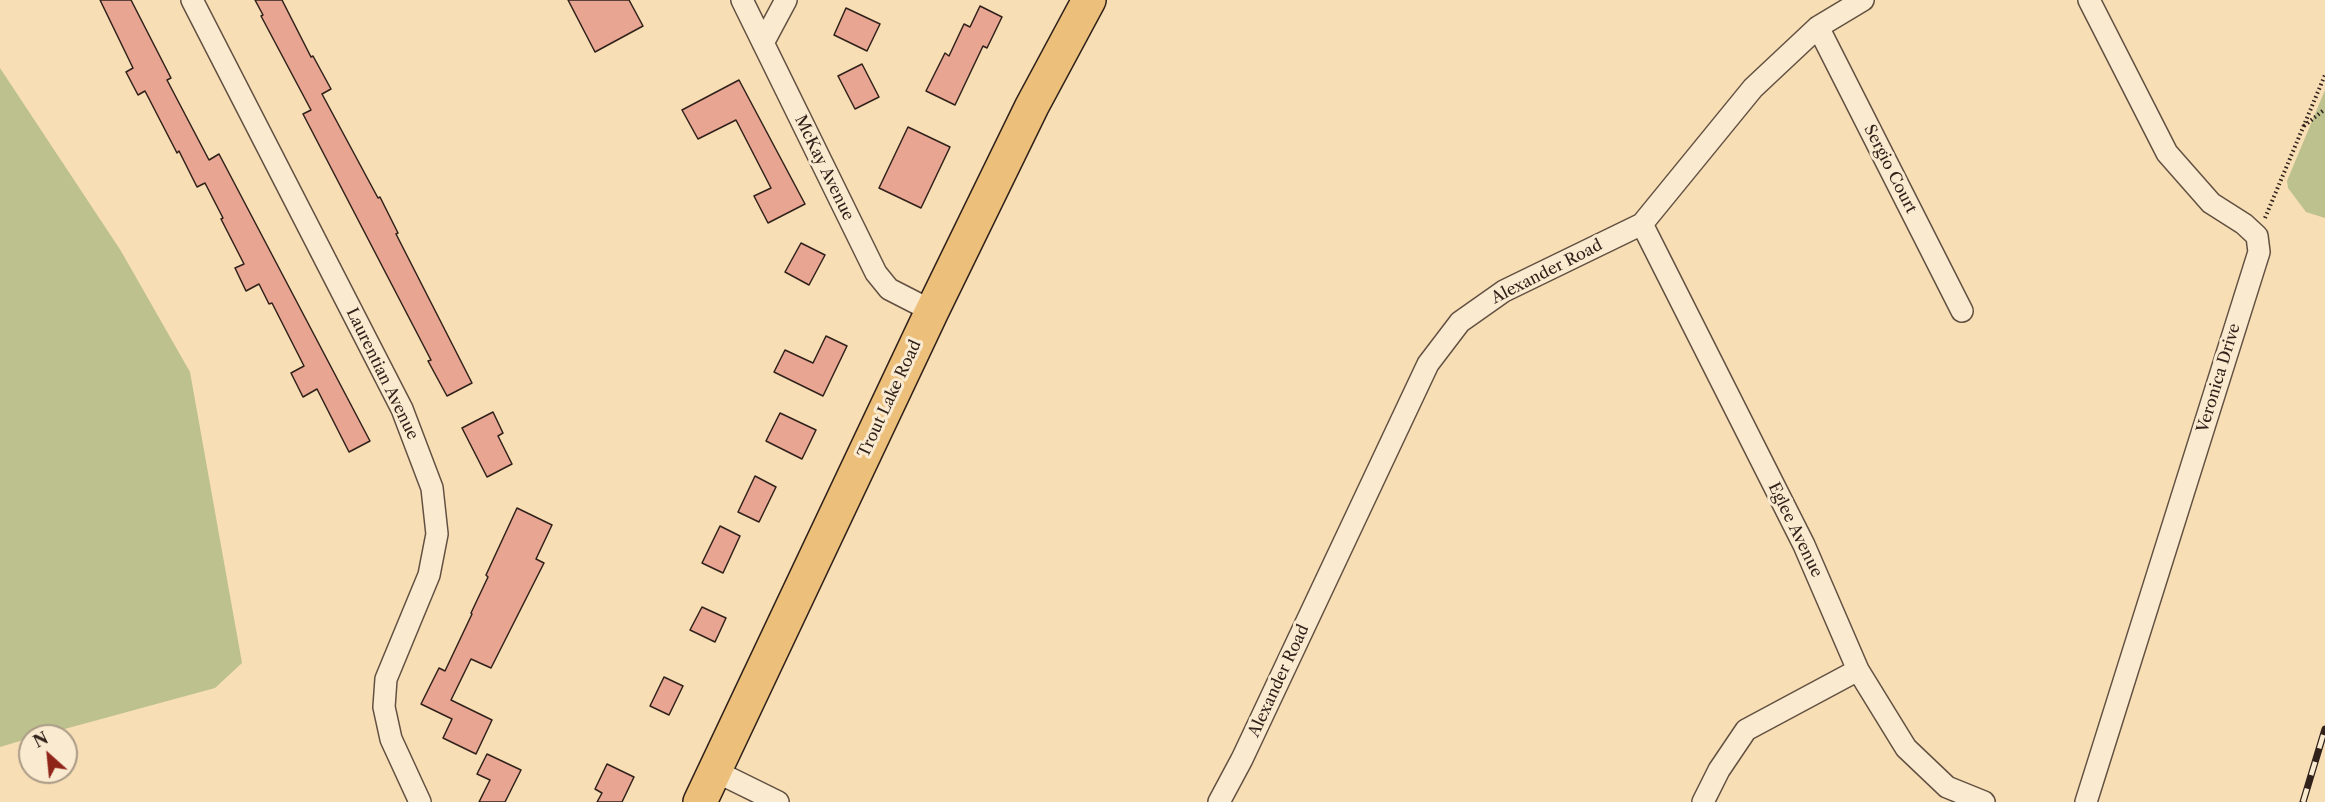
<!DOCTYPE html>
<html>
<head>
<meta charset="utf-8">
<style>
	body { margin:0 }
	#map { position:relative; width:2325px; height:802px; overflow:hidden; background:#f8deb5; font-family:"Libre Caslon Text",serif }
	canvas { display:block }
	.north { position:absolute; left:18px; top:724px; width:60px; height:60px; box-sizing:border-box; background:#faeacf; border:2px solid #a99a87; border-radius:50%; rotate:333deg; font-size:16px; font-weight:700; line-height:24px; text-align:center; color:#30221b }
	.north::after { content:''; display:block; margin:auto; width:21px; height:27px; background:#8f2418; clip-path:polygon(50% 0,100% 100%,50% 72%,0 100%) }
</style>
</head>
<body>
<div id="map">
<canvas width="2325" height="802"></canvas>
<div class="north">N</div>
</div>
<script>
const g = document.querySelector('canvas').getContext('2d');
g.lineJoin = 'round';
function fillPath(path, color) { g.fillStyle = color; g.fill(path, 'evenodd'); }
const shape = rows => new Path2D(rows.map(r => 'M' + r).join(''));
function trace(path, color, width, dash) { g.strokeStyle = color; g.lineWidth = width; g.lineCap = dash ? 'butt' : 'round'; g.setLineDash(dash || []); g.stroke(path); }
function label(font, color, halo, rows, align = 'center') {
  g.font = font + ' "Libre Caslon Text",serif'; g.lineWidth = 6; g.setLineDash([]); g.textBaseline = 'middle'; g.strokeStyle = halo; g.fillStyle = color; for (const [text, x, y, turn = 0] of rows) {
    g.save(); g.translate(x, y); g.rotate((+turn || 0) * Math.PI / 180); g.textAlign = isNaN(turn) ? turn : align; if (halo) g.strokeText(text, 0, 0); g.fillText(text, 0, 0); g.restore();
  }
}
fillPath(shape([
	[0,68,121,251,190,372,242,663,215,688,39,736,30,736,30,738,0,747],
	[2325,90,2325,218,2306,212,2288,188,2287,181]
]), '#bcc18e');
const building = shape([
	[100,0,131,0,171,78,167,80,209,160,219,154,370,441,349,452,317,389,303,397,291,373,304,366,272,303,269,304,259,284,246,291,235,268,244,264,221,219,223,218,205,183,197,187,179,151,177,153,145,91,138,95,126,72,133,68,100,0],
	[255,0,282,0,311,57,313,56,331,89,322,94,378,198,380,197,398,233,396,234,472,383,447,396,428,361,431,360,303,114,311,110,261,16,263,15,255,0],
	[568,0,629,0,643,26,595,52,568,0],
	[980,6,1002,17,987,48,983,46,955,105,926,91,945,53,949,56,964,24,970,27,980,6],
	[846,8,880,24,867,51,834,35,846,8],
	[862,64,879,97,855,109,838,76,862,64],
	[739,80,805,204,768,223,754,196,771,188,736,120,698,139,682,110,739,80],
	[908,127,950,147,921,208,879,188,908,127],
	[801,243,825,255,809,285,785,272,801,243],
	[826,336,847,346,823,396,774,372,785,350,813,363,826,336],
	[493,412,503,433,498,436,512,464,487,477,462,428,493,412],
	[780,413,816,430,802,459,766,441,780,413],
	[755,476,776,487,759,522,738,512,755,476],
	[517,508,552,525,536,559,544,563,491,668,471,659,451,700,492,720,476,754,443,738,452,719,421,704,439,668,445,671,472,614,471,613,488,577,486,575,517,508],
	[720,526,740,536,723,573,702,563,720,526],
	[702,607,726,618,715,642,690,630,702,607],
	[664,677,683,686,669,715,650,706,664,677],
	[487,754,521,770,505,802,479,802,490,780,477,774,487,754],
	[607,764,634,777,622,802,597,802,602,793,595,789,607,764]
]);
fillPath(building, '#e8a592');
trace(building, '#30221b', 1.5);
const minor = shape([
	[192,0,402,409,432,488,437,534,429,575,386,679,384,707,391,739,420,802],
	[742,0,876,273,889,289,932,311],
	[1818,27,1962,311],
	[763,43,786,0],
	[1642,224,1804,545,1858,670,1906,748,1947,787,1984,802],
	[715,771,778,802],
	[1219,802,1242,759,1428,364,1460,322,1504,291,1642,224,1753,88,1818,27,1863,0],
	[1703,802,1719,770,1746,730,1858,670],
	[2086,802,2259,252,2257,236,2244,224,2211,203,2167,153,2089,0]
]);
const primary = shape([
	[700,802,932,311,1032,106,1089,0]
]);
trace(minor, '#625142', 24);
trace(primary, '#30221b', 36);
trace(shape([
	[2304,126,2325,109],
	[2265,218,2325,75]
]), '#30221b', 4, [1.5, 3]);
trace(minor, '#faeacf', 21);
trace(primary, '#ecbf7a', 33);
const rail = shape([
	[2303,802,2325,729]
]);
trace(rail, '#30221b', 7);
trace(rail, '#faeacf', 4.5, [14]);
label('16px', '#30221b', '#faeacf', [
	["McKay Avenue",824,168,64],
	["Sergio Court",1890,169,63],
	["Alexander Road",1547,272,-27],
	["Laurentian Avenue",382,374,64],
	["Veronica Drive",2219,378,-73],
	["Trout Lake Road",890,399,-65],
	["Eglee Avenue",1795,530,64],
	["Alexander Road",1279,681,-65]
]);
</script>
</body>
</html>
